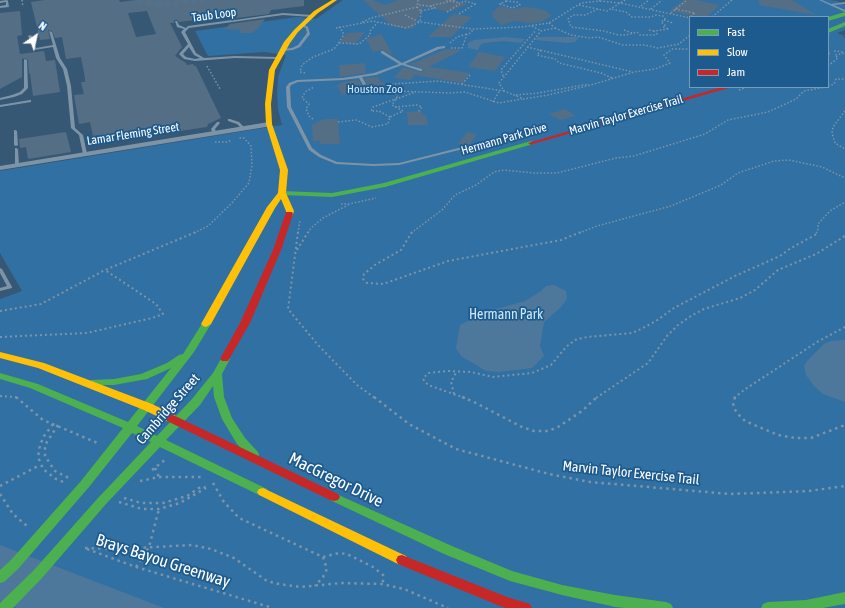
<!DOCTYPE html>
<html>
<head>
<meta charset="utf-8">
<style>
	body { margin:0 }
	#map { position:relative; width:845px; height:608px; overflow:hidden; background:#365874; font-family:"Asap Condensed",sans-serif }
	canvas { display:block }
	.legend { position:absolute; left:689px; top:16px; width:140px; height:72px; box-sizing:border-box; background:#1d5a8d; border:1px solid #779cbb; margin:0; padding:5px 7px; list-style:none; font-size:12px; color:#fff }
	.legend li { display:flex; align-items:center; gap:8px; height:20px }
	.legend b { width:20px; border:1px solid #779cbb }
	.north { position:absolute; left:16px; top:16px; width:40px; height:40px; -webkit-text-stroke:3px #1d5a8d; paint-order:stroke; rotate:34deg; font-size:11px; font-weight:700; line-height:16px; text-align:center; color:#fff }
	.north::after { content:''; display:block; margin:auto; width:14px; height:18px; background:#fff; clip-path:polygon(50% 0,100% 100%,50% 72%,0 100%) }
</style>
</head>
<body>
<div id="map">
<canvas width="845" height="608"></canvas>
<ul class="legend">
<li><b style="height:5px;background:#4caf50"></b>Fast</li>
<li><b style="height:5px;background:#ffc107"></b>Slow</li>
<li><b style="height:5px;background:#c62828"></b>Jam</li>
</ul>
<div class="north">N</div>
</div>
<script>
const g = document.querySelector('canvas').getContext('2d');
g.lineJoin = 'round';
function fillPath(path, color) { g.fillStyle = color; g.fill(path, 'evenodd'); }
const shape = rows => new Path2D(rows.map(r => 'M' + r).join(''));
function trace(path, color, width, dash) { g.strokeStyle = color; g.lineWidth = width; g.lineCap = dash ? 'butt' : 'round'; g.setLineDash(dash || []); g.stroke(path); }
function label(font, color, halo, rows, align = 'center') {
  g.font = font + ' "Asap Condensed",sans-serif'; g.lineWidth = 3.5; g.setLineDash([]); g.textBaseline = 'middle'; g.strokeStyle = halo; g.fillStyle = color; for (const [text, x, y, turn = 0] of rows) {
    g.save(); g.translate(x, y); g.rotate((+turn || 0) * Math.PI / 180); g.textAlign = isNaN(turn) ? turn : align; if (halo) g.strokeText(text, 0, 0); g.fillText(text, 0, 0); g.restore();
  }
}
fillPath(shape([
	[343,0,830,0,838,1,845,5,845,30,837,33,845,36,843,37,845,38,845,608,0,608,0,299,22,291,0,253,0,171,282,125,278,109,277,92,278,77,286,55,265,52,208,56,195,31,297,17,316,19],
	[690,17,828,17,828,87,690,87]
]), '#3170a3');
fillPath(shape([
	[506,37,525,39,521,43,504,41,484,43,480,45,478,50,468,48,468,43,474,40],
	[538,37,577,37,578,39,575,42,568,43,535,40],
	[554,285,566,291,567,299,560,308,544,322,540,346,544,356,532,368,499,372,486,371,461,356,456,348,460,325,486,312,525,301,541,291,546,286],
	[845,340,845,402,823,394,814,386,806,375,804,366,807,361,824,344,831,341],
	[0,545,164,608,17,608,0,601]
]), '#4e789b');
fillPath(shape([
	[45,0,119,0,120,2,135,0,304,0,304,6,271,10,269,14,236,18,238,15,234,15,231,12,229,16,179,22,177,20,174,20,174,23,170,23,182,47,175,56,186,63,187,65,193,64,194,66,196,66,221,118,208,124,207,127,166,133,165,129,107,138,107,137,101,138,100,135,93,136,90,122,79,124,74,95,84,94,81,82,85,82,85,78,81,57,66,59,62,37,55,38,52,31,48,30,50,39,40,40,31,2],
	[147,11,156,34,136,37,128,13],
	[363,0,372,0,385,5,398,0,453,0,468,4,449,12,424,7,413,28,409,29,392,26],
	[684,0,695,0,720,5,706,17,697,17,669,11],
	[759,0,792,0,816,15,759,5],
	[500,6,512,9,525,7,536,8,546,11,552,16,541,22,527,23,514,21,501,25,493,17,492,13],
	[20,11,22,35,17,36,20,54,44,51,46,61,55,60,60,92,33,96,30,73,29,74,28,60,24,58,22,59,22,77,0,89,0,13],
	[453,14,472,17,451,37,428,37],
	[265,19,257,30,255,30,252,33,238,33,241,30,225,29,230,24],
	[365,32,355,44,340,42,347,33],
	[381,34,393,55,383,50,373,52,366,39],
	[446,49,462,50,429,67,470,73,462,83,415,75,410,80,394,78,403,67,420,72,423,72,422,68,409,64,416,62],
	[479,52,505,57,495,71,468,67],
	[365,63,366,73,340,77,339,65],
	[378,77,381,82,383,82,389,92,375,94,374,92,342,95,337,85,341,84,341,82,358,80,362,86,364,86,367,84,364,78],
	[565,109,576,116,560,120,549,114],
	[422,111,422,115,426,115,428,125,408,125,407,112],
	[324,119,338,119,340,144,320,144,320,141,313,141,312,125],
	[66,132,71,152,28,159,26,147,20,148,19,139],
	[467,132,477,134,470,144,464,145,458,144]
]), '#546f85');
trace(shape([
	[138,0,149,3,170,4,204,0]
]), '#547189', 6, [6, 3]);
trace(shape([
	[22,0,23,7],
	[418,0,417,7,421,11,420,22,473,29,521,27,549,23,581,3,600,1,599,0],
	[446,0,460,3],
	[506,1,517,2,520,5,512,8,500,4,506,1],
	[600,1,620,3,625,0],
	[419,5,430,6,455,0],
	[579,5,607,11,620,3,690,18],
	[641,6,649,0],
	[598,9,585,15,573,15,568,19,571,27,604,31,618,35,626,35,637,32,640,35,655,35,657,34,654,31,669,29,663,27,665,25,661,22,665,19,663,16,656,15,651,17,632,17,626,12,611,9],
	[651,9,662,0],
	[675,9,695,13,690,17],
	[421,11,435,8,431,6],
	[447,12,464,1,476,4],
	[671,13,687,0],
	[459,14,475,4],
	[405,15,419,22],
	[712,17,732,0],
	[664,20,673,23],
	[362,22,371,18,417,7],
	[549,23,555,28,541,31,499,83,504,91,524,99,548,95,591,85,634,72,655,69,670,63,664,55,672,49,690,49],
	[532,26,541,31],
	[336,28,373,21,406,28,420,22],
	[555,28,571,35,589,38,598,37,623,45,644,45,658,48,679,44,690,35],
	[624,30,632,33],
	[649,30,654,31],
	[339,43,359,44,370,35,370,31,378,22],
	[450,43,457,37,467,34],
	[527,47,633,72],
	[451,48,462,48,467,34,471,33,473,29],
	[541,50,537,55,555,59,559,63,601,73,612,78],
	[834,51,844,52],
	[207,66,220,89],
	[828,66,838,58,835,55,845,53],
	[305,73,300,72,302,65,313,57,334,49,338,44,343,36,343,32,339,27],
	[503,76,501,70,536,30],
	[462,84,471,74],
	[828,86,834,84,836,79,845,79],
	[387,87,393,87],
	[739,90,747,87],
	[504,91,439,81,392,84,395,91,450,93,465,92,499,103,522,99],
	[516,95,538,93,589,84],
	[493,102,500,90],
	[395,107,417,105,422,107,418,112],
	[845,111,833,127,832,133,835,143,845,149],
	[390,117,379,111,371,111,373,107,416,92],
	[313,119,309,116,306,109,309,104,302,98,305,92,314,87],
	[338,122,356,120,372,127,388,124,390,117,403,111,392,105,397,97,395,91],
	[215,142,227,142,232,140],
	[341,204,349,204,376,198],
	[194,233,208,226,232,203,249,183,252,165,251,146,244,138,238,138],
	[298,233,300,220],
	[308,233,311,228,323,218,348,205],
	[411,233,442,210,455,195,476,185,494,172,504,170,534,173,557,173,616,158,634,156,705,134,728,120,768,112,796,99,804,91,826,87],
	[579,233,597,226,671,206,721,185,738,173,774,161,789,160,822,167,845,178],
	[816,233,818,231,818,224,830,211,845,202]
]), '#7d94a7', 1.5, [1.5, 2]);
trace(shape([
	[298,232,288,309,318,345,357,385,375,398],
	[412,232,401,250,375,265,364,274,363,279,367,283,383,284,448,261,561,240,581,232],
	[297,250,308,232],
	[0,311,41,304,105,270,196,232],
	[0,337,87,333,152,318,163,314,156,304,105,270],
	[454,394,451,382,457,371],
	[0,396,15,397,17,398],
	[465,398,428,385,423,379,428,373,448,371,471,372,493,377,532,373,551,365,566,347,575,340,587,337,632,333,641,329,656,321,674,308,735,276,780,256,791,248,815,235,817,232],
	[596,398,648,363,667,336,678,325,691,316,704,309,740,298,755,290,778,270,816,254,845,236],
	[734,398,744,390,817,342,845,327]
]), '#7d94a7', 2, [2, 3]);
trace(shape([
	[16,397,43,420,100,444],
	[374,397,409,424,456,449,549,474,590,482,730,494,809,491,845,486],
	[462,397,474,402,522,427,534,431,548,431,558,427,582,411,597,397],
	[735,397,733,406,737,413,745,421,778,435,795,438,811,438,845,425],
	[53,424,44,436,40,445,38,457,43,469,56,479,66,483],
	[58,425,45,445,45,456,55,471,71,479],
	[155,468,159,477],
	[152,470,166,459],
	[140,481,159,477,201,477],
	[213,483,224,502,239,518,323,557,327,569,323,577,315,586],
	[0,486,40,465],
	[0,494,13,514,27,526],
	[124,498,141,503,163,503,187,496,202,486,206,488],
	[119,502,142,509,159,509,180,503,206,488],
	[85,548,118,549,192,545,211,549,234,558,267,581,279,584,301,587,341,583,382,584,404,589,448,608],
	[87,549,136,567,273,608],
	[323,557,339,553,347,554,373,567,383,575,384,578,382,584],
	[136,567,149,547,159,509]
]), '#7d94a7', 2.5, [2.5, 4]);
fillPath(shape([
	[7,0,8,1,9,7,0,8,0,6,6,5,6,2,0,3,0,1,7,0],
	[819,0,822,0,831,4,845,2,845,4,834,5,845,10,845,12,819,0],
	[283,13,312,15,313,16,312,17,283,15,189,28,185,32,196,53,204,58,235,56,278,57,279,57,279,59,235,58,195,61,184,59,179,54,188,44,181,32,184,29,177,27,175,21,177,21,179,25,186,28,188,26,232,20,230,15,231,14,232,15,235,20,283,13],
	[189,47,194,55,200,58,195,59,186,57,183,54,189,47],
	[301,24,303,24,308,27,310,34,300,47,293,50,281,51,281,49,292,48,298,45,307,33,306,28,301,26,301,24],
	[49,31,52,32,60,58,67,69,71,86,75,128,83,135,87,154,86,155,84,155,83,154,79,135,71,128,67,86,63,69,56,58,53,47,34,50,28,36,30,35,32,36,36,48,53,45,49,31],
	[444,46,445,46,445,48,439,49,405,64,422,69,422,71,420,71,402,65,376,75,362,77,366,84,364,85,363,85,359,78,343,80,298,82,291,85,290,87,291,107,312,148,321,155,337,162,373,164,399,163,498,138,499,138,499,140,399,165,373,166,336,164,319,157,309,150,287,107,286,87,289,83,297,80,343,78,374,73,399,64,381,53,381,51,383,51,402,63,437,47,444,46],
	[828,52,829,52,830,54,828,55,828,52],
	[24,59,27,60,28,88,22,94,14,97,0,100,0,98,12,95,20,92,24,88,24,59],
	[30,100,31,100,31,102,0,107,0,105,30,100],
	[228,119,230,119,239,122,245,128,243,129,242,129,237,124,228,121,228,119],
	[217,122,219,122,220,123,215,129,216,133,214,134,213,134,211,129,217,122],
	[14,130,15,130,17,131,18,145,16,146,14,145,14,130],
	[15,148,16,148,18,149,19,165,17,166,15,165,15,148],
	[0,268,2,269,12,287,12,288,0,291,0,288,7,286,0,273,0,268]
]), '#7d94a7');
fillPath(shape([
	[269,122,272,122,272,126,0,170,0,166,269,122]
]), '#7d94a7');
fillPath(shape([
	[845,12,845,16,828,21,828,17,845,12],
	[845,22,845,26,828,33,828,29,845,22],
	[531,141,534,143,533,144,385,187,332,197,282,195,278,193,282,191,332,193,384,183,531,141],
	[206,321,211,324,194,352,137,426,157,436,192,399,213,373,222,357,228,357,230,359,222,374,224,397,232,418,245,438,258,452,259,455,258,458,254,459,250,458,237,444,222,419,214,397,213,386,200,405,166,440,267,489,269,492,267,495,263,496,259,495,160,447,106,504,42,578,13,608,0,608,0,603,34,570,98,498,151,442,132,433,89,487,19,568,4,582,0,583,0,570,11,560,81,481,123,428,30,388,0,379,0,373,38,384,128,422,171,368,147,379,114,385,95,385,91,384,90,382,91,380,114,379,141,374,167,363,179,355,183,354,203,322,206,321],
	[334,493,452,546,512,571,562,585,615,595,666,602,671,604,673,608,625,608,615,607,562,595,510,581,444,554,330,500,328,497,330,494,334,493],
	[845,592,845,604,823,608,761,608,763,604,768,602,806,600,845,592]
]), '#4caf50');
fillPath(shape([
	[332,0,337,0,318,13,298,32,290,43,275,70,271,104,272,124,288,170,286,193,294,211,293,214,292,216,286,216,286,211,281,199,275,208,211,324,206,327,203,326,201,324,267,207,278,193,280,170,266,124,265,104,269,70,284,42,294,30,314,11,332,0],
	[0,352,44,363,152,404,175,415,176,418,175,421,171,422,167,421,144,410,38,368,0,358,0,352],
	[263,488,406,556,408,560,406,564,402,565,398,564,259,495,257,492,259,489,263,488]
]), '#ffc107');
fillPath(shape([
	[722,87,732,87,533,144,531,145,528,143,722,87],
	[286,212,292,212,293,214,281,250,250,323,228,361,222,361,220,359,240,323,273,250,286,212],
	[171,414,338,494,340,497,338,500,334,501,330,500,167,421,166,418,167,415,171,414],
	[402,555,507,597,530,604,532,608,506,608,500,606,398,564,396,560,398,556,402,555]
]), '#c62828');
label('12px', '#fff', '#1d5a8d', [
	["Taub Loop",214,15,-8],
	["Marvin Taylor Exercise Trail",626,115,-16],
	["Lamar Fleming Street",133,134,-9],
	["Hermann Park Drive",504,139,-16]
]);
label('12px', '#cfe7f9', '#1d5a8d', [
	["Houston Zoo",375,89]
]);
label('14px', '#cfe7f9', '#1d5a8d', [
	["Hermann Park",506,315]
]);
label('14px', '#fff', '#1d5a8d', [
	["Cambridge Street",168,409,-49],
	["Marvin Taylor Exercise Trail",631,473,6]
]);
label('17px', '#fff', '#1d5a8d', [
	["MacGregor Drive",336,480,26],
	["Brays Bayou Greenway",163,561,18]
]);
</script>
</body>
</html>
